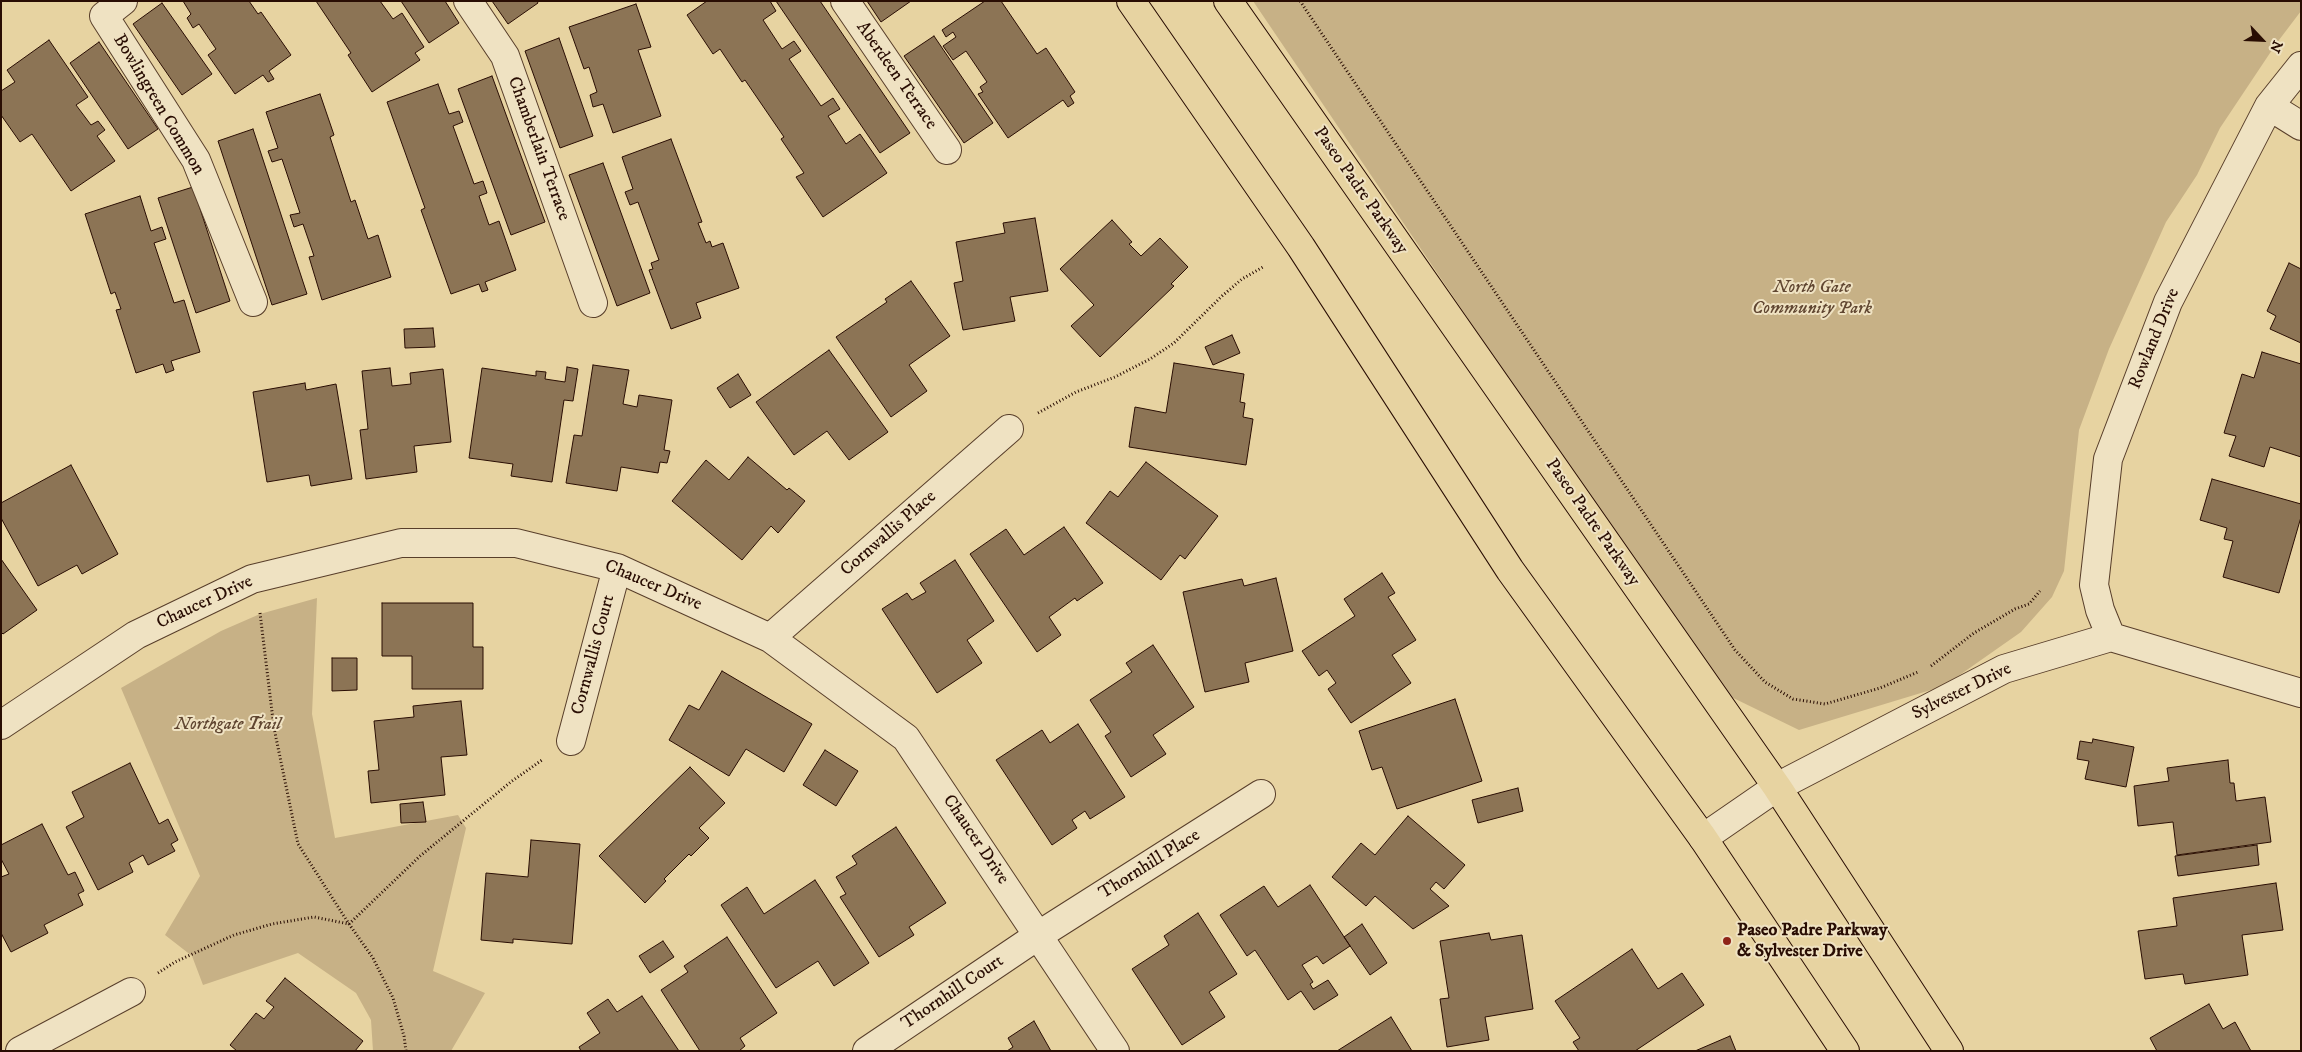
<!DOCTYPE html>
<html>
<head>
<meta charset="utf-8">
<style>
	body { margin:0 }
	#map { position:relative; width:2302px; height:1052px; overflow:hidden; background:#e7d3a1; font-family:"IM FELL DW Pica",serif }
	canvas { display:block }
	.frame { position:absolute; inset:0; border:2px solid #290d03; pointer-events:none }
	.north { position:absolute; left:2237px; top:15px; width:50px; height:50px; -webkit-text-stroke:4px #efe2c2; paint-order:stroke; rotate:115deg; font-size:14px; font-weight:700; line-height:20px; text-align:center; color:#290d03 }
	.north::after { content:''; display:block; margin:auto; width:18px; height:22px; background:#290d03; clip-path:polygon(50% 0,100% 100%,50% 72%,0 100%) }
</style>
</head>
<body>
<div id="map">
<canvas width="2302" height="1052"></canvas>
<div class="frame"></div>
<div class="north">N</div>
</div>
<script>
const g = document.querySelector('canvas').getContext('2d');
g.lineJoin = 'round';
function fillPath(path, color) { g.fillStyle = color; g.fill(path, 'evenodd'); }
const shape = rows => new Path2D(rows.map(r => 'M' + r).join(''));
function trace(path, color, width, dash) { g.strokeStyle = color; g.lineWidth = width; g.lineCap = dash ? 'butt' : 'round'; g.setLineDash(dash || []); g.stroke(path); }
function label(font, color, halo, rows, align = 'center') {
  g.font = font + ' "IM FELL DW Pica",serif'; g.lineWidth = 4; g.setLineDash([]); g.textBaseline = 'middle'; g.strokeStyle = halo; g.fillStyle = color; for (const [text, x, y, turn = 0] of rows) {
    g.save(); g.translate(x, y); g.rotate((+turn || 0) * Math.PI / 180); g.textAlign = isNaN(turn) ? turn : align; if (halo) g.strokeText(text, 0, 0); g.fillText(text, 0, 0); g.restore();
  }
}
fillPath(shape([
	[1253,1,2301,1,2301,11,2276,44,2220,128,2197,175,2166,222,2109,349,2079,430,2064,571,2052,597,2021,632,1944,686,1799,730,1721,692],
	[317,598,312,714,335,838,458,815,466,828,433,971,485,993,451,1051,373,1051,371,1020,356,993,298,953,203,985,192,956,165,935,200,876,121,688,221,631,260,614]
]), '#c7b186');
const building = shape([
	[183,1,249,1,258,14,261,12,291,55,269,71,274,79,268,82,263,75,235,94,208,55,216,49,199,24,193,28,187,18,191,14,183,1],
	[316,1,380,1,393,19,402,13,424,47,415,53,420,60,372,92,348,55,351,53,316,1],
	[401,1,445,1,459,23,429,43,401,1],
	[492,1,537,1,538,3,508,24,492,1],
	[707,1,770,1,776,11,763,20,782,49,794,41,801,51,789,59,821,106,833,98,840,109,828,116,846,144,860,134,887,173,823,217,796,177,804,173,781,139,784,137,745,80,742,82,720,49,713,54,687,15,707,1],
	[776,1,820,1,910,133,880,153,776,1],
	[867,1,911,1,881,22,867,1],
	[985,1,1001,1,1037,54,1046,48,1075,92,1070,96,1074,103,1068,107,1063,100,1008,138,978,94,983,92,980,87,987,82,966,51,953,60,943,46,956,37,953,32,946,37,942,30,985,1],
	[162,3,212,74,182,95,133,24,162,3],
	[636,4,651,47,638,50,661,116,613,133,603,104,593,107,590,95,597,92,589,67,584,69,569,27,636,4],
	[934,36,993,123,964,143,904,56,934,36],
	[559,38,593,136,560,148,525,51,559,38],
	[49,40,88,97,76,105,91,125,98,121,105,130,97,136,115,161,71,191,32,134,20,142,1,115,1,91,15,82,7,70,49,40],
	[99,42,158,129,128,149,70,63,99,42],
	[492,76,545,222,511,235,458,89,492,76],
	[438,84,449,114,459,111,463,122,453,126,474,184,483,181,487,193,479,196,489,225,499,221,516,270,485,282,488,290,482,292,479,284,451,294,421,210,425,208,387,102,438,84],
	[320,94,334,135,330,137,351,202,355,200,368,239,378,235,391,277,322,300,309,257,314,256,303,224,294,227,290,215,300,213,282,159,272,162,268,151,278,148,266,112,320,94],
	[253,129,307,294,272,305,218,141,253,129],
	[671,139,702,222,698,223,706,243,710,241,712,247,723,243,739,288,696,303,701,318,671,329,649,270,653,269,651,263,659,260,638,202,630,205,625,192,633,189,622,157,671,139],
	[603,163,650,293,617,306,569,175,603,163],
	[193,187,230,301,196,313,158,198,193,187],
	[140,196,151,231,162,227,166,239,154,243,174,303,184,300,200,352,171,361,174,370,166,373,163,364,136,373,116,310,121,309,115,292,111,294,85,214,140,196],
	[1035,218,1048,291,1010,297,1015,321,963,330,954,283,963,281,956,242,1005,233,1003,223,1035,218],
	[1112,220,1132,242,1129,244,1141,256,1160,238,1188,267,1171,284,1174,286,1100,357,1071,326,1094,305,1060,269,1112,220],
	[2289,263,2301,269,2301,343,2270,329,2276,316,2267,311,2289,263],
	[911,281,950,336,909,365,927,391,891,417,836,337,887,302,885,299,911,281],
	[433,328,435,347,405,348,404,329,433,328],
	[1232,335,1240,353,1213,365,1205,347,1232,335],
	[829,350,888,432,849,460,827,431,794,455,756,402,829,350],
	[2262,352,2301,364,2301,457,2270,447,2264,467,2229,456,2236,436,2224,433,2242,374,2254,378,2262,352],
	[1174,363,1244,374,1240,402,1245,403,1243,417,1253,419,1246,465,1129,447,1135,407,1166,413,1174,363],
	[593,365,629,370,623,404,637,407,639,395,672,400,664,450,670,451,667,463,660,462,658,473,621,467,617,491,566,483,574,435,582,436,593,365],
	[567,367,578,369,573,401,564,400,552,482,511,476,513,464,469,458,482,368,536,376,536,371,546,372,545,379,565,382,567,367],
	[390,368,392,386,411,384,410,373,443,369,451,442,414,446,417,472,366,479,360,430,368,429,362,371,390,368],
	[738,374,751,395,730,408,717,388,738,374],
	[305,383,306,390,336,384,352,479,311,486,309,475,267,482,253,392,305,383],
	[748,457,787,490,789,488,805,501,778,533,771,526,742,560,672,501,706,460,729,480,748,457],
	[1146,462,1218,516,1185,559,1180,555,1161,580,1086,523,1110,491,1118,497,1146,462],
	[71,465,118,554,82,574,77,565,38,586,1,518,1,503,71,465],
	[2212,479,2301,504,2301,517,2279,593,2223,577,2233,541,2224,539,2227,528,2200,520,2212,479],
	[1064,527,1103,583,1077,601,1075,598,1049,617,1061,635,1037,652,970,554,1006,529,1024,555,1064,527],
	[1,559,37,610,3,634,1,632,1,559],
	[955,560,994,621,967,640,982,663,937,693,882,609,907,593,912,600,926,592,920,583,955,560],
	[1382,573,1395,593,1388,597,1416,640,1392,655,1411,683,1351,723,1328,689,1336,683,1327,670,1319,676,1302,651,1355,616,1344,599,1382,573],
	[1276,578,1293,651,1245,663,1249,682,1205,692,1183,592,1242,579,1244,586,1276,578],
	[382,603,473,603,473,647,483,647,483,689,412,689,412,656,382,656,382,603],
	[1153,645,1194,707,1153,735,1166,754,1131,777,1105,736,1111,732,1090,700,1132,672,1126,663,1153,645],
	[332,658,357,658,357,690,332,691,332,658],
	[722,671,812,724,784,772,746,749,729,776,669,740,689,705,699,710,722,671],
	[1455,699,1482,781,1397,809,1382,767,1372,770,1359,731,1455,699],
	[461,701,467,755,441,757,445,795,371,803,368,771,379,770,374,721,414,717,413,706,461,701],
	[1078,724,1125,797,1090,819,1085,811,1072,820,1077,828,1052,845,996,760,1042,730,1050,743,1078,724],
	[2093,739,2134,747,2126,787,2085,779,2089,761,2077,759,2080,741,2092,743,2093,739],
	[825,750,858,771,836,806,803,785,825,750],
	[2228,760,2230,783,2234,783,2236,801,2265,797,2271,842,2177,855,2173,822,2138,826,2134,786,2169,781,2167,768,2228,760],
	[130,763,159,824,168,819,178,840,171,844,175,851,148,865,143,855,129,863,133,872,98,890,66,827,84,817,72,792,130,763],
	[690,767,725,803,699,828,709,838,691,856,689,854,664,879,666,881,645,903,599,856,690,767],
	[1518,788,1523,811,1478,823,1472,800,1518,788],
	[423,802,426,822,401,823,400,804,423,802],
	[1408,816,1465,865,1444,889,1436,882,1430,889,1449,906,1413,929,1375,896,1366,906,1332,877,1361,843,1375,855,1408,816],
	[42,824,68,875,75,872,84,891,78,894,83,905,44,925,48,933,11,952,1,933,1,877,9,874,1,859,1,845,42,824],
	[896,827,946,903,909,927,914,935,879,957,840,897,846,894,836,877,857,864,852,856,896,827],
	[531,840,580,844,572,944,513,939,513,943,481,940,486,873,528,877,531,840],
	[2257,845,2259,865,2178,876,2175,856,2257,845],
	[815,880,869,963,834,986,818,961,776,988,721,905,747,887,764,914,815,880],
	[2276,883,2283,930,2242,935,2248,975,2185,984,2183,974,2145,979,2138,931,2177,926,2173,898,2276,883],
	[1310,885,1350,946,1323,964,1317,956,1302,965,1313,982,1310,984,1313,989,1328,980,1338,995,1314,1010,1301,991,1288,1000,1255,950,1247,956,1220,915,1264,886,1278,907,1310,885],
	[1198,913,1237,974,1209,992,1225,1017,1182,1045,1132,969,1169,945,1164,936,1198,913],
	[1362,924,1387,963,1370,975,1344,937,1362,924],
	[1489,933,1491,940,1522,935,1533,1009,1485,1017,1489,1040,1447,1047,1440,999,1449,998,1440,941,1489,933],
	[727,937,777,1013,740,1038,745,1046,739,1051,700,1051,661,990,688,972,684,966,727,937],
	[663,941,674,957,650,973,639,956,663,941],
	[1632,949,1658,989,1682,973,1704,1005,1635,1051,1579,1051,1573,1042,1580,1038,1555,1001,1632,949],
	[285,978,363,1041,355,1051,237,1051,230,1045,256,1013,264,1019,274,1007,266,1001,285,978],
	[642,996,679,1051,581,1051,579,1047,600,1033,587,1013,608,999,617,1012,642,996],
	[2209,1004,2223,1029,2235,1022,2251,1051,2157,1051,2150,1038,2209,1004],
	[1391,1017,1412,1051,1337,1051,1391,1017],
	[1034,1021,1051,1051,1007,1051,1013,1047,1008,1038,1034,1021],
	[1730,1036,1736,1051,1695,1051,1730,1036]
]);
fillPath(building, '#8c7455');
trace(building, '#290d03', 1);
const minor = shape([
	[123,1,104,16,196,160,253,302],
	[468,1,505,56,593,303],
	[845,1,947,150],
	[2269,106,2301,126],
	[2111,637,2100,610,2094,585,2108,459,2168,302,2269,106,2301,66],
	[770,638,1009,429],
	[1,725,136,635,252,579,401,543,516,543,617,568,770,638,906,738,1115,1051],
	[571,741,617,568],
	[1703,838,1777,787,2004,669,2111,637,2301,693],
	[20,1051,131,992],
	[867,1051,1039,935,1261,794]
]);
const major = shape([
	[1131,1,1301,247,1510,570,1703,838,1845,1051],
	[1228,1,1777,787,1949,1051]
]);
trace(minor, '#583e2a', 30);
trace(major, '#290d03', 30);
trace(shape([
	[1300,1,1735,650,1765,682,1793,699,1825,704,1880,688,1918,672],
	[1038,413,1076,392,1115,377,1150,359,1174,343,1222,296,1242,279,1263,267],
	[260,613,274,728,298,844,349,924,373,958,393,998,404,1036,406,1051],
	[1931,666,1974,633,2015,609,2029,604,2040,591],
	[158,973,175,962,234,935,272,924,314,917,349,924,420,856,512,781,542,760]
]), '#290d03', 3, [1, 2.5]);
trace(minor, '#efe2c2', 28);
trace(major, '#e7d3a1', 28);
for (const [x, y, r, color] of [
	[1727,941,5,"#8f2418"]
]) { const dot = new Path2D(); dot.arc(x, y, r, 0, 2 * Math.PI); g.fillStyle = color; g.fill(dot); trace(dot, '#efe2c2', 2); }
label('18px', '#290d03', '#efe2c2', [
	["Aberdeen Terrace",896,76,55],
	["Bowlingreen Common",158,105,59],
	["Chamberlain Terrace",538,149,70],
	["Paseo Padre Parkway",1360,191,55],
	["Rowland Drive",2155,339,-68],
	["Paseo Padre Parkway",1592,523,55],
	["Cornwallis Place",889,534,-41],
	["Chaucer Drive",653,586,23],
	["Chaucer Drive",205,603,-25],
	["Cornwallis Court",594,655,-75],
	["Sylvester Drive",1962,692,-26],
	["Chaucer Drive",975,840,56],
	["Thornhill Place",1150,865,-32],
	["Thornhill Court",953,993,-34]
]);
label('italic 18px', '#604631', '#efe2c2', [
	["North Gate",1812,288],
	["Community Park",1812,309],
	["Northgate Trail",228,725]
]);
label('bold 18px', '#290d03', '#efe2c2', [
	["Paseo Padre Parkway",1737,931],
	["& Sylvester Drive",1737,952]
], 'left');
</script>
</body>
</html>
